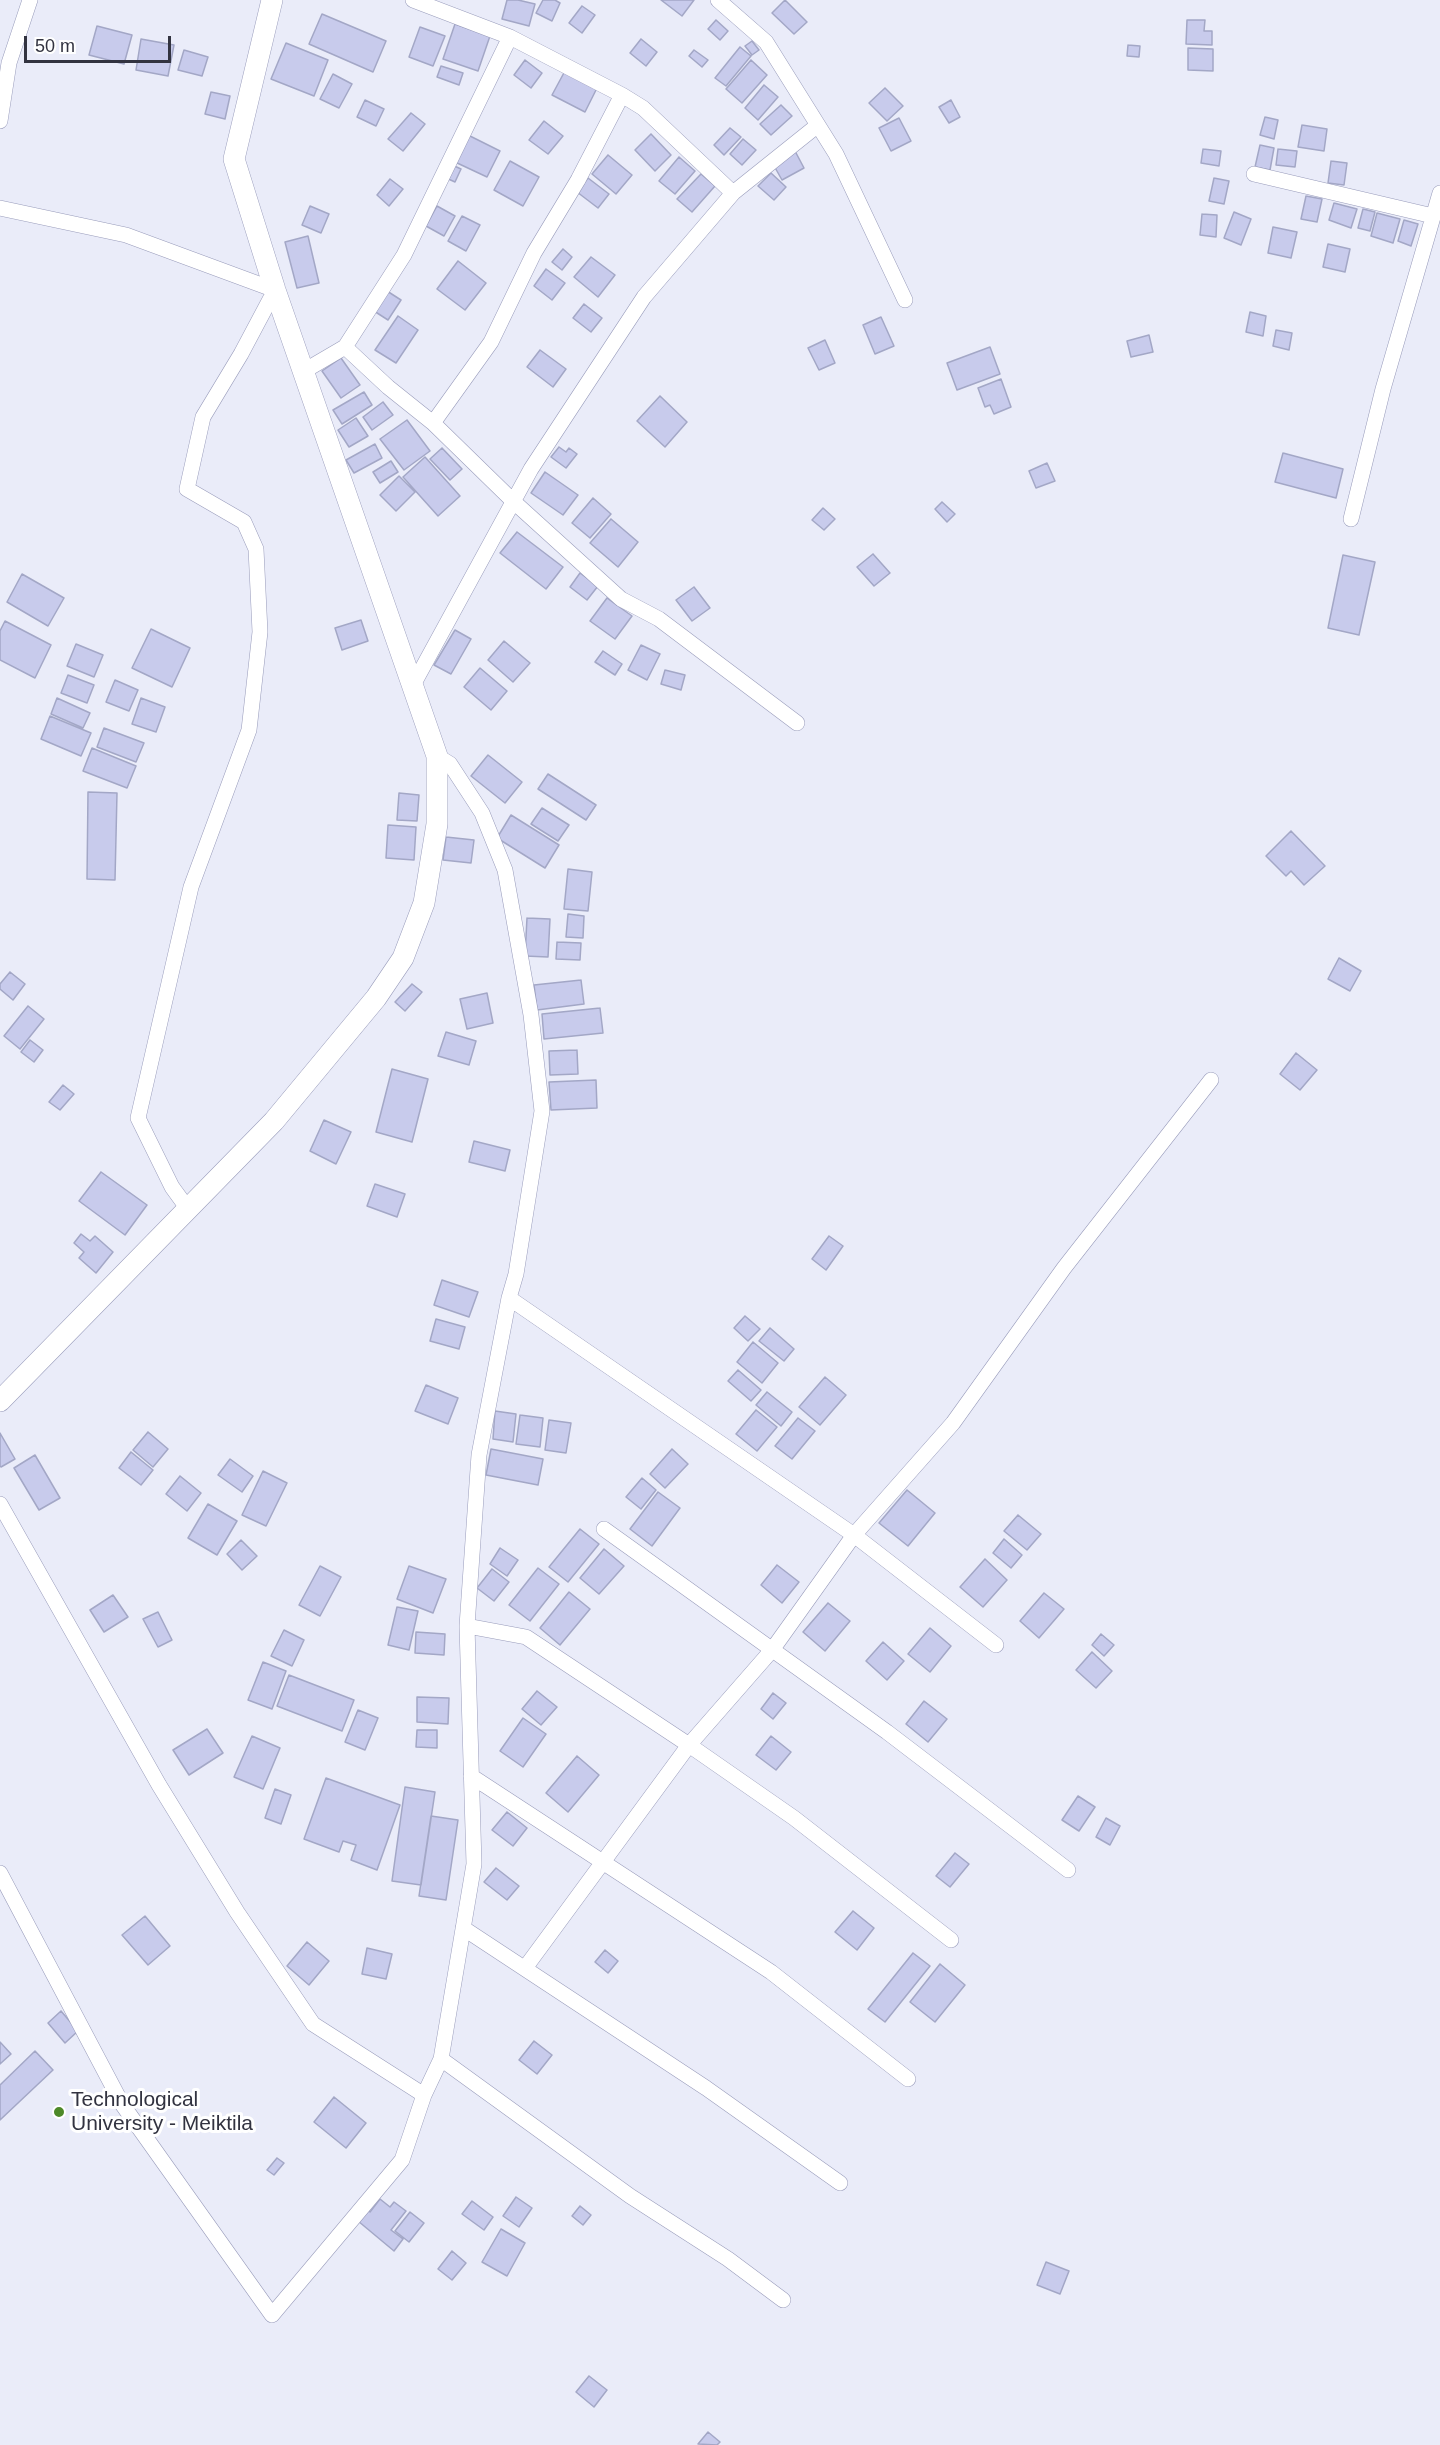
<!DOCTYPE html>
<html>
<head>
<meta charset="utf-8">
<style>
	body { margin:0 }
	#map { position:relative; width:1440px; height:2445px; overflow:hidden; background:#eaecf9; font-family:Arial,sans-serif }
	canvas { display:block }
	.scale { position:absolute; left:24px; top:36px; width:147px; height:27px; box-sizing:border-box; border:3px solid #323340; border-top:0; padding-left:8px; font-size:18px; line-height:21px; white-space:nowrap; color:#323340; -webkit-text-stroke:4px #fff; paint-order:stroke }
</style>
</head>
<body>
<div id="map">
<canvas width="1440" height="2445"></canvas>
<div class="scale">50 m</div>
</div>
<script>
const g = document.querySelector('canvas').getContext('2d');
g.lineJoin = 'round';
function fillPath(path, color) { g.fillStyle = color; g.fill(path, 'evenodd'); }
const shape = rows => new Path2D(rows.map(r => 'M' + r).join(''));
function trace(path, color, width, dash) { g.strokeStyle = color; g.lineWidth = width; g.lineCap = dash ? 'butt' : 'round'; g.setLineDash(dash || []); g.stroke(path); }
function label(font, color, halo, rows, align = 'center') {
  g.font = font + ' Arial,sans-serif'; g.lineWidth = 6; g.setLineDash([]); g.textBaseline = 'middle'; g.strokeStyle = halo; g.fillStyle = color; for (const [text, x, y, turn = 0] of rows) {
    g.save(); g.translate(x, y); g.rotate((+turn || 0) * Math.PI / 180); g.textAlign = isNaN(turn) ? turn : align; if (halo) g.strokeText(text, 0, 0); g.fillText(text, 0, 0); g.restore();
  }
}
const building = shape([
	[507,0,518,0,535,4,529,26,502,19,507,0],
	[543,0,555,0,560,3,552,21,536,13,543,0],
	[661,0,694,0,682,16,661,0],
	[785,0,807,22,794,34,772,13,785,0],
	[582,6,595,15,582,33,569,23,582,6],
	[322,14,386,41,373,72,309,44,322,14],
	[716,20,728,31,720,40,708,29,716,20],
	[1187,20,1205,20,1204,31,1212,31,1212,45,1186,44,1187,20],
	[455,24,490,36,478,71,443,59,455,24],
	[97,26,132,35,124,64,89,55,97,26],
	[420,27,445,36,433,66,409,57,420,27],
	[141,39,174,45,168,76,136,70,141,39],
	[641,39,657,52,646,66,630,53,641,39],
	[752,41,759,50,752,55,745,46,752,41],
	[286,43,328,60,314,96,271,79,286,43],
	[1128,45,1140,46,1139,57,1127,56,1128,45],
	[740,47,751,56,726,86,715,78,740,47],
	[1188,48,1213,49,1213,71,1188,70,1188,48],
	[184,50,208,57,202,76,178,70,184,50],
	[694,50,708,60,702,67,689,56,694,50],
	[525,60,542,73,531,88,514,75,525,60],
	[751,60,767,75,742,103,726,89,751,60],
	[441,66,463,73,459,85,437,77,441,66],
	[566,69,598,86,585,112,552,95,566,69],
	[333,74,352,84,339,108,320,99,333,74],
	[764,85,778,97,758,120,745,108,764,85],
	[885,88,903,106,887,121,869,103,885,88],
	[211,92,230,96,225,119,205,114,211,92],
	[365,100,384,109,376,126,357,117,365,100],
	[951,100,960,117,949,123,939,107,951,100],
	[781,105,792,116,771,135,760,124,781,105],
	[411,113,425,124,403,151,388,139,411,113],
	[1265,117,1278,120,1274,139,1260,135,1265,117],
	[899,118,911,141,891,151,879,128,899,118],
	[544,121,563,136,548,154,529,140,544,121],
	[1302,125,1327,129,1324,151,1298,147,1302,125],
	[730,128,741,137,724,155,714,145,730,128],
	[651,134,671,155,655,171,635,150,651,134],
	[468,135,500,151,487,177,455,162,468,135],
	[743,139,756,150,742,165,730,154,743,139],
	[1260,145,1274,148,1270,170,1255,167,1260,145],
	[1203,149,1221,151,1219,166,1201,163,1203,149],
	[1278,149,1297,151,1295,167,1276,165,1278,149],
	[795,151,804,168,782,180,773,164,795,151],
	[608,155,632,175,616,194,592,174,608,155],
	[679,157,695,171,675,194,659,181,679,157],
	[510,161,539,177,523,206,494,190,510,161],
	[1331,161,1347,163,1344,185,1328,183,1331,161],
	[450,164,461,169,455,182,444,177,450,164],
	[771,173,786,187,774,200,758,186,771,173],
	[701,174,715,186,692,212,677,199,701,174],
	[588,178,609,194,598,208,577,192,588,178],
	[1214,178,1229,181,1224,204,1209,201,1214,178],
	[390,179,403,189,389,206,377,195,390,179],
	[1306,196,1322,199,1317,222,1301,219,1306,196],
	[1334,203,1357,209,1351,228,1329,220,1334,203],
	[310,206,329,214,321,233,302,225,310,206],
	[437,206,455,216,444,236,426,226,437,206],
	[1363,209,1375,212,1370,231,1358,228,1363,209],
	[1234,212,1251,219,1241,245,1224,238,1234,212],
	[1377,213,1400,219,1393,243,1371,236,1377,213],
	[1202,214,1217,215,1216,237,1200,235,1202,214],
	[462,216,480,225,466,251,448,241,462,216],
	[1404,220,1418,224,1411,246,1398,241,1404,220],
	[1273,227,1297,232,1291,258,1268,253,1273,227],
	[308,236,319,283,297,288,285,242,308,236],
	[1328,244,1350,249,1345,272,1323,267,1328,244],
	[563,249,572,257,562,270,552,262,563,249],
	[591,257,615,275,598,297,574,277,591,257],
	[458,261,486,283,465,310,437,289,458,261],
	[546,269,565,283,552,300,534,286,546,269],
	[387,291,401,300,388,320,374,311,387,291],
	[584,304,602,318,591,332,573,318,584,304],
	[1250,312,1266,316,1263,336,1246,332,1250,312],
	[398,316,418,330,396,363,375,350,398,316],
	[881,317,894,346,875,354,863,325,881,317],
	[1276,330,1292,333,1289,350,1273,346,1276,330],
	[1149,335,1153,352,1131,357,1127,341,1149,335],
	[825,340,835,363,819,370,808,348,825,340],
	[990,347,1000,374,957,390,947,363,990,347],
	[540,350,566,369,553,387,527,367,540,350],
	[341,358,360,385,341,398,322,371,341,358],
	[1001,379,1011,407,994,414,990,405,985,407,978,388,1001,379],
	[364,392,372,405,342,424,333,410,364,392],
	[660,396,687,422,665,447,637,421,660,396],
	[383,402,393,415,372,430,363,417,383,402],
	[356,418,368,436,349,447,338,430,356,418],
	[407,420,430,451,404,470,380,439,407,420],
	[375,444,382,458,354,473,346,460,375,444],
	[559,447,566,452,569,448,577,454,566,468,551,457,559,447],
	[442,448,462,469,450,480,430,459,442,448],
	[1283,453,1343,469,1336,498,1275,482,1283,453],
	[425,457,460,496,438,516,403,477,425,457],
	[391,461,398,472,380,483,373,472,391,461],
	[1047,463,1055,481,1036,488,1029,471,1047,463],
	[545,472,578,495,563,515,531,493,545,472],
	[399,476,415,492,396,511,380,495,399,476],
	[593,498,611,514,590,538,572,523,593,498],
	[942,502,955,514,947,522,935,509,942,502],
	[823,508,835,519,824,530,812,520,823,508],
	[611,519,638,542,618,567,590,543,611,519],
	[517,532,563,567,546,589,500,553,517,532],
	[873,554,890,573,874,586,857,567,873,554],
	[1343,555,1375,562,1359,635,1328,628,1343,555],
	[580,573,598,586,587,600,570,587,580,573],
	[22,574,64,598,48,626,7,602,22,574],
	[694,587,710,608,692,621,676,600,694,587],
	[607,598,632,616,615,639,590,621,607,598],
	[361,620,368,641,342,650,335,628,361,620],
	[5,621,51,645,35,678,0,660,0,631,5,621],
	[151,629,190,648,172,687,132,668,151,629],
	[455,630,471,639,451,674,434,665,455,630],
	[504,641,530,663,513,682,488,660,504,641],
	[76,644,103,655,94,677,67,666,76,644],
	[641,645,660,654,647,680,628,670,641,645],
	[603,651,622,664,615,675,595,662,603,651],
	[480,668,507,691,491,710,464,687,480,668],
	[665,670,685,675,681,690,661,684,665,670],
	[68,675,94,685,87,703,61,693,68,675],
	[115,680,138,690,129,711,106,702,115,680],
	[57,698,90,713,83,728,51,714,57,698],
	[141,698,165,707,156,732,132,724,141,698],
	[50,716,91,733,81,756,41,739,50,716],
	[104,728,144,743,136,762,97,747,104,728],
	[92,748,136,766,127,788,83,771,92,748],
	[488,755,522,782,505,803,471,776,488,755],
	[548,774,596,805,586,820,538,789,548,774],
	[88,792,117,793,115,880,87,879,88,792],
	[399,793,419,795,417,821,397,820,399,793],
	[542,808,569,825,558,841,531,824,542,808],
	[511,815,559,845,545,868,497,838,511,815],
	[388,825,416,827,414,860,386,858,388,825],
	[1291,831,1325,866,1304,885,1291,871,1286,876,1266,856,1291,831],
	[446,837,474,840,471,863,443,860,446,837],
	[568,869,592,872,588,911,564,909,568,869],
	[568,914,584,916,583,938,566,937,568,914],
	[527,918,550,919,548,957,525,956,527,918],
	[557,942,581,943,580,960,556,959,557,942],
	[1339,958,1361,971,1350,991,1328,979,1339,958],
	[10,972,25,984,13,1000,0,989,0,984,10,972],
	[581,980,584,1004,537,1010,534,985,581,980],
	[412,984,422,992,405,1011,395,1002,412,984],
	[487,993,493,1023,467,1029,460,999,487,993],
	[28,1006,44,1019,20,1049,4,1036,28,1006],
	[600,1008,603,1033,544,1039,542,1014,600,1008],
	[446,1032,476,1041,469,1065,438,1056,446,1032],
	[30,1040,43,1050,34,1062,21,1052,30,1040],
	[577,1050,578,1074,550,1075,549,1051,577,1050],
	[1296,1053,1317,1070,1300,1090,1280,1074,1296,1053],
	[392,1069,428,1079,412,1142,376,1132,392,1069],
	[596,1080,597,1108,551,1110,549,1082,596,1080],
	[63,1085,74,1094,60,1110,49,1102,63,1085],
	[324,1120,351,1132,336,1164,310,1151,324,1120],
	[474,1141,510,1150,505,1171,469,1162,474,1141],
	[101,1172,147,1205,125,1235,79,1201,101,1172],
	[375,1184,405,1194,397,1217,367,1206,375,1184],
	[81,1234,90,1241,95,1236,113,1252,96,1273,79,1258,84,1252,74,1243,81,1234],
	[829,1236,843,1246,826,1270,812,1259,829,1236],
	[442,1280,478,1292,469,1317,434,1305,442,1280],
	[745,1316,760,1329,748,1341,734,1328,745,1316],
	[436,1319,465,1327,459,1349,430,1341,436,1319],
	[770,1328,794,1349,784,1361,759,1341,770,1328],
	[753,1342,778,1363,762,1383,737,1362,753,1342],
	[738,1370,761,1390,751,1401,728,1381,738,1370],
	[825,1377,846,1395,820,1425,799,1407,825,1377],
	[426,1385,458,1398,448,1424,415,1411,426,1385],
	[767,1392,792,1412,781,1426,756,1405,767,1392],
	[756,1410,777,1427,757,1451,736,1434,756,1410],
	[495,1411,516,1414,513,1442,493,1439,495,1411],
	[520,1415,543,1418,540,1447,516,1444,520,1415],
	[798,1418,815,1431,792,1459,775,1446,798,1418],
	[549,1420,571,1423,566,1453,545,1450,549,1420],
	[148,1432,168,1449,153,1467,133,1450,148,1432],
	[0,1433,15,1459,1,1467,0,1466,0,1433],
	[491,1449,543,1459,538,1485,486,1475,491,1449],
	[672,1449,688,1464,665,1488,650,1474,672,1449],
	[131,1452,153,1470,141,1485,119,1468,131,1452],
	[35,1455,60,1498,39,1510,14,1468,35,1455],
	[230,1459,253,1476,242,1492,218,1475,230,1459],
	[263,1471,287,1483,266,1526,242,1515,263,1471],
	[180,1476,201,1493,187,1511,166,1494,180,1476],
	[642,1478,656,1490,641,1509,626,1497,642,1478],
	[907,1490,935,1513,908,1546,879,1523,907,1490],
	[658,1492,680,1508,652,1546,630,1529,658,1492],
	[208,1504,237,1521,217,1555,188,1538,208,1504],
	[1018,1515,1041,1534,1027,1550,1004,1531,1018,1515],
	[580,1529,599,1544,568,1582,549,1567,580,1529],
	[1004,1539,1022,1555,1011,1568,993,1553,1004,1539],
	[241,1540,257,1556,242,1570,227,1554,241,1540],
	[500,1548,518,1560,507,1576,490,1564,500,1548],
	[604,1549,624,1566,599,1594,580,1578,604,1549],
	[985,1559,1007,1580,983,1607,960,1587,985,1559],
	[777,1565,799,1582,782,1603,761,1585,777,1565],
	[320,1566,341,1577,320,1616,299,1605,320,1566],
	[409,1566,446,1579,433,1613,397,1599,409,1566],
	[538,1568,559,1584,530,1621,509,1605,538,1568],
	[492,1569,509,1582,494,1601,477,1588,492,1569],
	[569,1592,590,1609,560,1645,540,1628,569,1592],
	[1044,1593,1064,1609,1039,1638,1020,1621,1044,1593],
	[113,1595,128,1617,104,1632,90,1610,113,1595],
	[828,1603,850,1621,825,1651,803,1632,828,1603],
	[397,1607,418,1611,409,1650,388,1645,397,1607],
	[158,1612,172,1640,158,1647,143,1619,158,1612],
	[930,1628,951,1646,930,1672,908,1654,930,1628],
	[284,1630,304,1640,292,1666,271,1656,284,1630],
	[416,1632,445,1634,444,1655,415,1653,416,1632],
	[1101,1634,1114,1645,1104,1656,1092,1645,1101,1634],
	[883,1642,904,1661,887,1680,866,1661,883,1642],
	[1092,1652,1112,1671,1096,1688,1076,1670,1092,1652],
	[263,1662,286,1671,272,1709,248,1700,263,1662],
	[289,1675,354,1700,342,1731,277,1706,289,1675],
	[537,1691,557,1707,541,1725,522,1709,537,1691],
	[773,1693,786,1703,773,1719,761,1709,773,1693],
	[417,1697,449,1698,448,1724,417,1722,417,1697],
	[924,1701,947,1719,928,1742,906,1724,924,1701],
	[358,1710,378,1718,365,1750,345,1742,358,1710],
	[523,1718,546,1734,523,1767,500,1751,523,1718],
	[207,1729,223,1753,189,1775,173,1750,207,1729],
	[417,1730,437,1730,437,1748,416,1747,417,1730],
	[252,1736,280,1748,263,1789,234,1777,252,1736],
	[771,1736,791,1752,776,1770,756,1755,771,1736],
	[577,1756,599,1775,568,1812,546,1793,577,1756],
	[326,1778,400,1805,377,1870,351,1860,356,1845,343,1841,339,1852,304,1839,326,1778],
	[405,1787,435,1792,421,1885,392,1881,405,1787],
	[275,1789,291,1795,281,1824,265,1818,275,1789],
	[1078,1796,1095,1807,1079,1831,1062,1820,1078,1796],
	[507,1812,527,1828,513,1846,492,1830,507,1812],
	[431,1816,458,1820,446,1900,419,1896,431,1816],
	[1106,1818,1120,1826,1110,1845,1096,1837,1106,1818],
	[955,1853,969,1864,950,1887,936,1876,955,1853],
	[496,1868,519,1886,507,1900,484,1882,496,1868],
	[853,1911,874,1928,857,1950,835,1932,853,1911],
	[145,1916,170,1946,148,1965,122,1935,145,1916],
	[307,1942,329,1961,309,1985,287,1966,307,1942],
	[367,1948,392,1954,386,1979,362,1974,367,1948],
	[605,1950,618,1961,608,1973,595,1962,605,1950],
	[913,1953,930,1966,885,2022,868,2009,913,1953],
	[940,1964,965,1985,935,2022,910,2002,940,1964],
	[61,2011,78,2031,65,2043,48,2023,61,2011],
	[534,2041,552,2055,537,2074,519,2060,534,2041],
	[0,2042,11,2054,0,2064,0,2042],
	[35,2051,53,2070,0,2120,0,2085,35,2051],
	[334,2097,366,2123,346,2148,314,2122,334,2097],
	[277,2158,284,2163,274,2175,267,2170,277,2158],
	[516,2197,532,2208,519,2227,503,2216,516,2197],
	[380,2199,390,2207,394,2202,406,2211,391,2230,403,2239,394,2251,358,2221,367,2210,370,2212,380,2199],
	[472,2201,493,2217,484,2230,462,2214,472,2201],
	[580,2206,591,2215,583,2225,572,2216,580,2206],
	[410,2212,424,2223,409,2242,395,2231,410,2212],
	[501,2229,525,2243,507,2276,482,2262,501,2229],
	[452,2251,466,2263,452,2280,438,2269,452,2251],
	[1046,2262,1069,2271,1060,2294,1037,2285,1046,2262],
	[589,2376,607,2390,594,2407,576,2392,589,2376],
	[708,2432,720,2442,717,2445,698,2444,708,2432]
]);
fillPath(building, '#c8cbec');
trace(building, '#a3a7c6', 1.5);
const street = shape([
	[413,0,510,37,622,95,643,108,733,193],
	[718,0,766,42,836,154,905,300],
	[0,121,9,63,30,0],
	[1254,174,1433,216],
	[0,208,126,235,275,290,241,354,203,417,187,489,244,522,256,549,260,632,249,730,191,887,138,1118,172,1187,188,1209],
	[345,347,404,255,510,37],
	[304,371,345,347,388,387,433,423,514,502,621,599,659,619,797,723],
	[433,423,491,342,534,253,578,180,622,95],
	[1351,519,1383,389,1440,193],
	[412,687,531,469,644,297,733,193,818,125],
	[509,1298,854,1535,996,1645],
	[0,1504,159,1785,237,1912,313,2024,424,2095],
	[604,1529,887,1732,1068,1870],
	[467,1626,526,1637,689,1745,794,1818,951,1940],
	[471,1776,771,1972,908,2079],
	[0,1873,122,2104,272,2315,402,2160,424,2095,441,2059,474,1864,467,1626,479,1455,509,1298,516,1274,542,1111,531,1015,505,870,482,813,450,764,437,756],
	[463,1928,706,2088,840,2183],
	[525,1968,689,1745,772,1650,854,1535,953,1423,1064,1268,1211,1080],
	[441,2059,630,2196,728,2259,783,2300]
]);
const secondary = shape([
	[0,1401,274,1121,376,998,403,958,424,903,437,824,437,756,275,290,234,159,272,0]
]);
trace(street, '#999cbb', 16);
trace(secondary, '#999cbb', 22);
trace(street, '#fff', 15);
trace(secondary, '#fff', 21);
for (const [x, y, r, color] of [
	[59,2112,6,"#4d8928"]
]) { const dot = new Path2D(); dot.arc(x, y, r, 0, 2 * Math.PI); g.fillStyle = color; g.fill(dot); trace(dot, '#fff', 2); }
label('21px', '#323340', '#fff', [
	["Technological",71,2100],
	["University - Meiktila",71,2124]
], 'left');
</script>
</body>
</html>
